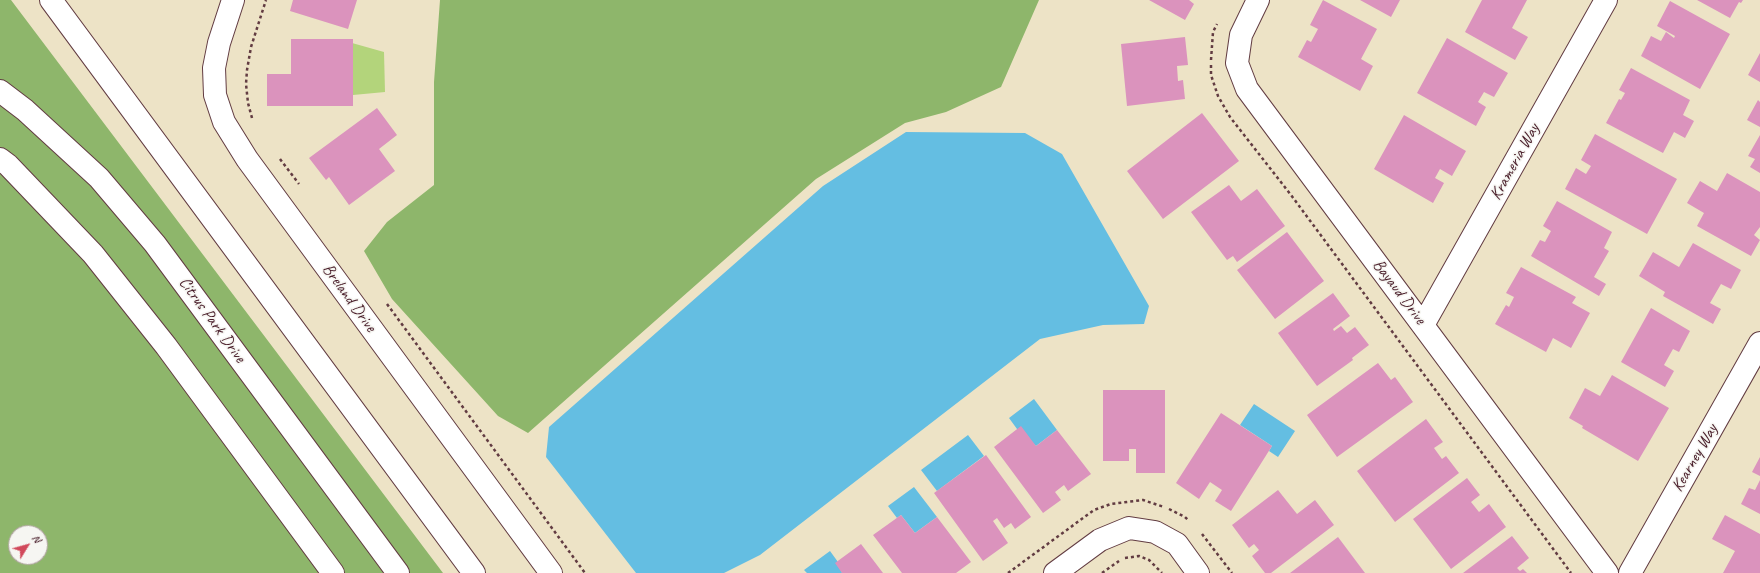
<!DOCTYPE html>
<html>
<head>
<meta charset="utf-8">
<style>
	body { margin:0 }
	#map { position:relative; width:1760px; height:573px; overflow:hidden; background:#ede3c6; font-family:Caveat,sans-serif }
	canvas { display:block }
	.north { position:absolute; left:8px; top:525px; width:40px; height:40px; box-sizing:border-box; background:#f6f6f2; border:1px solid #b1a0a2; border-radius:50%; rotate:53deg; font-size:11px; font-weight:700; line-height:16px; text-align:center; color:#4a1f2b }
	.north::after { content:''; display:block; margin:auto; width:14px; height:18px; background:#d1495b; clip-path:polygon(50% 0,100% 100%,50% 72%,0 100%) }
</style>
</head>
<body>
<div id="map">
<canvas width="1760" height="573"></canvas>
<div class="north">N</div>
</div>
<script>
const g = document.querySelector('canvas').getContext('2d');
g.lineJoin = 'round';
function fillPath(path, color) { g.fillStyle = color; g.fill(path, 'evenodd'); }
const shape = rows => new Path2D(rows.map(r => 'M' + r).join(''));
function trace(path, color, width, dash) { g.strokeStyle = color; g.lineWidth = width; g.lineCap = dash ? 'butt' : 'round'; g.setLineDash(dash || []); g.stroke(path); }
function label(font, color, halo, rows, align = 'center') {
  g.font = font + ' Caveat,sans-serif'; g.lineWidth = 3; g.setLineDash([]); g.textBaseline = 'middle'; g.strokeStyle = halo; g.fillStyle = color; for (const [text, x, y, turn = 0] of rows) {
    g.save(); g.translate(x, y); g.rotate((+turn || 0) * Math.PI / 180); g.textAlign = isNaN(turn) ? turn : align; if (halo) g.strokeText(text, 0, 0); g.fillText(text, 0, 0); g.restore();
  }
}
fillPath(shape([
	[352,43,384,52,385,92,353,95]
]), '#b3d47b');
fillPath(shape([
	[0,0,11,0,443,573,0,573],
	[16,533,40,533,40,557,16,557],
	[440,0,1039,0,1001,87,946,112,905,123,816,179,528,433,498,416,392,299,364,251,387,222,434,185,434,82]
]), '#8eb66b');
fillPath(shape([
	[906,132,1025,133,1062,154,1149,306,1144,324,1103,325,1040,339,760,555,724,573,636,573,546,457,549,427,823,186],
	[1034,399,1057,430,1036,446,1017,429,1009,418],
	[1254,404,1295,431,1278,457,1269,451,1272,446,1240,425],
	[968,435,984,456,937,491,921,470],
	[914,487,937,517,915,533,901,515,897,518,888,506],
	[830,551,838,562,842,573,807,573,804,570]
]), '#64bee2');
fillPath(shape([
	[293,0,357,0,348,29,290,11],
	[1149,0,1189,0,1194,4,1185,20],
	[1323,0,1377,29,1361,59,1373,66,1360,91,1298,57,1307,40,1311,42,1318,29,1310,25],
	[1360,0,1400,0,1391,17],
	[1482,0,1527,0,1512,28,1528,37,1515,60,1465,32],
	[1697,0,1743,0,1741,3,1739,2,1730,18],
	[1670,1,1730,34,1700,89,1641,56,1651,36,1661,41,1666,32,1674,38,1675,36,1657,26],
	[1185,37,1188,65,1177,66,1178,81,1183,80,1185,99,1127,106,1121,44],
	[1447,38,1508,73,1494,97,1484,92,1478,102,1486,107,1476,126,1417,93],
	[291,39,353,39,353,106,267,106,267,74,291,74],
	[1760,53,1760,82,1748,75],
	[1631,68,1690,100,1683,115,1694,121,1685,138,1674,132,1663,153,1606,123,1619,99,1621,100,1625,93,1619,90],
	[1758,100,1760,102,1760,127,1747,120],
	[377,108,397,135,379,149,395,171,349,205,329,177,326,180,309,158],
	[1202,113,1239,161,1163,219,1127,171],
	[1404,115,1466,151,1452,176,1440,169,1435,178,1444,183,1433,203,1374,169],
	[1595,134,1677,179,1647,234,1565,189,1576,168,1586,174,1591,166,1581,160],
	[1760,135,1760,173,1750,167,1755,159,1748,156],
	[1727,173,1760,192,1760,227,1754,235,1760,240,1751,256,1697,226,1704,213,1687,203,1700,181,1717,191],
	[1229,185,1241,201,1257,189,1285,226,1237,262,1233,256,1227,260,1191,212],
	[1557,201,1612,232,1604,248,1609,251,1594,277,1606,284,1599,296,1531,256,1540,240,1545,242,1551,231,1543,226],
	[1287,232,1324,281,1275,319,1237,270],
	[1693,243,1741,270,1731,289,1721,284,1710,303,1721,309,1713,324,1663,296,1665,292,1639,276,1653,252,1679,267],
	[1521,267,1576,297,1572,303,1590,313,1571,348,1553,338,1546,352,1495,324,1506,305,1509,307,1514,297,1506,293],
	[1333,293,1350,316,1333,329,1334,331,1341,326,1347,333,1355,327,1369,345,1352,358,1353,360,1317,386,1278,333],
	[1651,308,1690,331,1679,352,1673,349,1664,365,1674,371,1665,387,1621,362],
	[1378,363,1391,380,1395,377,1413,402,1337,457,1307,415],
	[1612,375,1669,408,1638,461,1582,428,1583,426,1569,418,1585,388,1600,396],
	[1103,390,1165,390,1165,473,1136,473,1136,449,1129,449,1129,461,1103,461],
	[1221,413,1272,446,1231,511,1215,501,1222,490,1210,482,1199,499,1176,483],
	[1426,419,1443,442,1434,448,1442,459,1446,456,1459,473,1395,522,1357,471],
	[1021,426,1036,446,1057,430,1091,474,1068,491,1064,485,1055,492,1061,500,1043,513,994,447],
	[986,455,1031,517,1015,529,1011,523,1004,528,997,518,993,521,1008,543,983,561,934,493],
	[1760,457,1760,476,1752,472],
	[1467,478,1480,495,1471,502,1479,512,1489,504,1506,527,1451,569,1413,519],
	[1760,480,1760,514,1741,504,1749,488,1755,490],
	[1278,490,1297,514,1315,500,1334,525,1271,573,1265,573,1252,556,1259,550,1254,544,1249,548,1232,525],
	[901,515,915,533,937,517,971,562,956,573,902,573,873,535],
	[1725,515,1760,534,1760,573,1723,573,1735,551,1712,539],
	[1512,536,1529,558,1517,568,1520,571,1523,569,1527,573,1463,573],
	[1338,537,1365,573,1290,573],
	[861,544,883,573,842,573,835,563]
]), '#db93bd');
const minor = shape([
	[51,0,474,573],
	[233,0,219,43,214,68,215,95,224,122,247,159,551,573],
	[1258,0,1241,35,1237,63,1247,89,1607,573],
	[0,91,25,110,99,178,155,244,398,573],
	[0,159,8,165,93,254,166,346,333,573],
	[1423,325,1606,0],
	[1055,573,1100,540,1129,528,1155,532,1177,544,1198,573],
	[1630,573,1760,343]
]);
trace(minor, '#623c42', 24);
trace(shape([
	[1211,60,1213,32,1217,24],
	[1211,65,1211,75,1218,96,1230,117,1291,195,1571,573],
	[252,118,248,103,246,84,247,70,251,47,266,0],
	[280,159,299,184],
	[387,304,585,573],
	[1169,509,1185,517,1189,521],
	[1202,534,1232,573],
	[1125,558,1139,556,1149,560,1162,573],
	[1008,573,1094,510,1111,504,1143,500,1164,507],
	[1102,573,1119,561]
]), '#623c42', 2.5, [3, 3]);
trace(minor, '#fff', 22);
label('17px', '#4a1f2b', '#f6f6f2', [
	["Krameria Way",1515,162,-61],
	["Bayaud Drive",1399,292,53],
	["Breland Drive",349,298,54],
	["Citrus Park Drive",212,320,54],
	["Kearney Way",1695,458,-60]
]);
</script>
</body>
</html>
